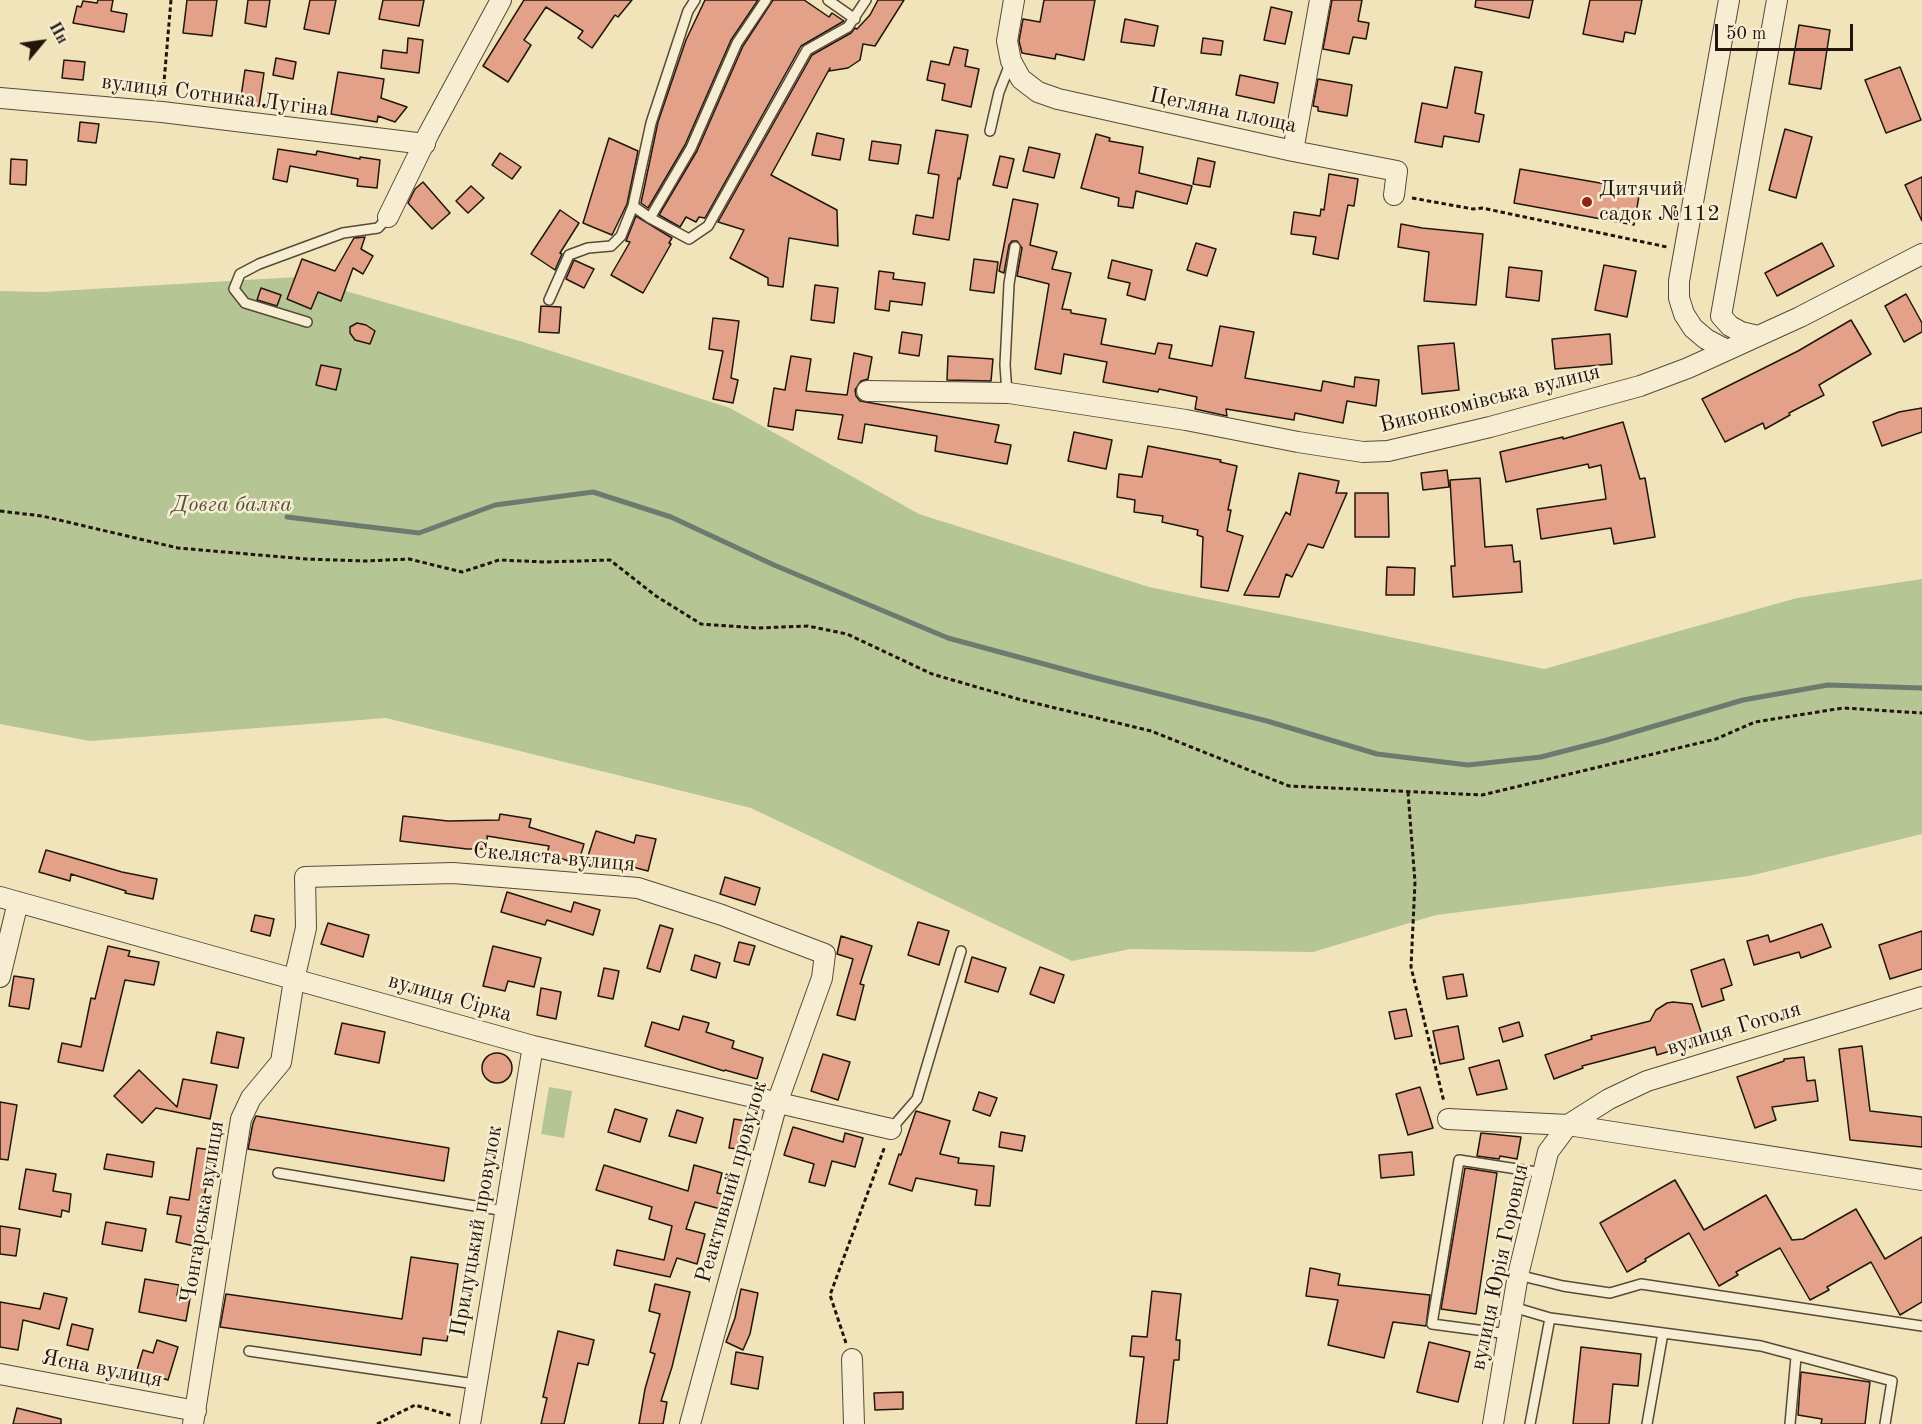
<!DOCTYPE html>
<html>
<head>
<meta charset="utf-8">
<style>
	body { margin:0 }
	#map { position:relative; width:1922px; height:1424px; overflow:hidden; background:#f1e4bb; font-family:"Old Standard TT",serif }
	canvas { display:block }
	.north { position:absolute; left:12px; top:12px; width:60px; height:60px; -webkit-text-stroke:4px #f6edd3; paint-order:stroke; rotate:61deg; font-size:16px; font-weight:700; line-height:24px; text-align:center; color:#22160c }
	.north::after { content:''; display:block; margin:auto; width:21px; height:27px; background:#22160c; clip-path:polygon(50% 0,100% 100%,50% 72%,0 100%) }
	.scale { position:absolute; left:1715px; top:24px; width:138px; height:27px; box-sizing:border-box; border:3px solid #22160c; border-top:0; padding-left:8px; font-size:18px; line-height:21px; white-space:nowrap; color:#22160c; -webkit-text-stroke:4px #f6edd3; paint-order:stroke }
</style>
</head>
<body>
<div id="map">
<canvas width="1922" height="1424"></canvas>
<div class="north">Пн</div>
<div class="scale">50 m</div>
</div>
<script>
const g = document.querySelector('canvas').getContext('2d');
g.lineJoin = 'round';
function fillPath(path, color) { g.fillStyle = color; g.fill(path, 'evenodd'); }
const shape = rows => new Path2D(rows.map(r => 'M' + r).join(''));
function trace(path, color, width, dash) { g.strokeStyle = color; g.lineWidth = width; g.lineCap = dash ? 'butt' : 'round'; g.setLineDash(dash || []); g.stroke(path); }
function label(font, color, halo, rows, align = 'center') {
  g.font = font + ' "Old Standard TT",serif'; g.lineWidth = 5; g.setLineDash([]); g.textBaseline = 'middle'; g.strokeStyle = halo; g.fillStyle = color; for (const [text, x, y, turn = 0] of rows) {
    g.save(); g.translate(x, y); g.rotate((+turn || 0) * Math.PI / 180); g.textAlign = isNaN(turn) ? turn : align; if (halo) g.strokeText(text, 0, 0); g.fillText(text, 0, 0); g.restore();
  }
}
fillPath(shape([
	[297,277,523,342,730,408,919,514,1149,587,1544,669,1797,598,1922,579,1922,834,1749,876,1436,915,1313,952,1130,949,1072,961,751,808,386,718,90,741,0,724,0,291,42,292],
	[549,1087,572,1091,564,1138,541,1134]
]), '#b5c594');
trace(shape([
	[287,517,419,533,495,505,593,492,671,517,774,565,948,638,1092,677,1267,721,1377,754,1468,765,1541,757,1607,740,1743,700,1828,685,1922,688]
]), '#6b7b70', 5);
const building = shape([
	[98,0,113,0,111,11,127,14,124,32,73,23,77,6,81,7,83,1,97,3,98,0],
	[187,0,217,0,212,36,183,33,187,0],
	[248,0,270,0,266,27,245,23,248,0],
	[310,0,336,0,329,34,304,29,310,0],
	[383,0,424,0,419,26,379,19,383,0],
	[524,0,632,0,618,17,615,15,592,48,578,38,583,31,546,7,524,40,531,45,508,82,483,66,524,0],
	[705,0,758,0,731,40,685,145,648,208,641,203,658,122,686,40,705,0],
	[773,0,804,0,829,17,832,13,844,21,801,46,705,218,699,217,696,222,686,217,680,227,659,215,697,151,743,46,773,0],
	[878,0,904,0,875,46,863,44,860,60,848,68,829,71,830,68,771,175,837,210,838,246,789,238,783,287,768,285,768,278,730,258,744,230,718,222,812,55,851,33,855,28,857,29,870,15,878,0],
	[1044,0,1095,0,1084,60,1056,54,1055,59,1022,53,1019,41,1023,19,1040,22,1044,0],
	[1332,0,1362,0,1358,21,1369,23,1366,39,1353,37,1349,54,1323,49,1332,0],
	[1476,0,1533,0,1529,18,1475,7,1476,0],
	[1590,0,1642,0,1635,34,1625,32,1623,42,1583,34,1590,0],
	[1271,7,1292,12,1285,44,1264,40,1271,7],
	[1125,19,1158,26,1154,46,1121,42,1125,19],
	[1799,25,1830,30,1821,89,1789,84,1799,25],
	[408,38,423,40,419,73,381,68,383,50,407,53,408,38],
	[1203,38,1223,41,1221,55,1201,53,1203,38],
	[954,47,968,50,965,66,979,69,971,107,942,100,945,84,927,80,931,61,949,65,954,47],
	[276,58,296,62,293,79,273,75,276,58],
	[64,60,85,62,83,80,62,78,64,60],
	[1455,67,1482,72,1475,113,1484,115,1479,142,1444,136,1442,147,1415,142,1422,103,1447,108,1455,67],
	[1900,67,1921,120,1886,133,1865,80,1900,67],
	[245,70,264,73,259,106,240,103,245,70],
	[338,72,384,79,381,98,407,107,395,122,378,116,377,122,331,114,338,72],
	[1240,75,1278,83,1274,103,1236,95,1240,75],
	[1318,79,1352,85,1347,116,1318,111,1318,107,1313,106,1318,79],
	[80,122,99,124,96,143,78,141,80,122],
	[1785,129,1812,137,1796,198,1769,190,1785,129],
	[936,130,968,135,960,179,958,178,949,240,913,234,916,215,933,218,939,175,928,173,936,130],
	[817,133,844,139,840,160,812,155,817,133],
	[1096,134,1110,138,1109,141,1143,147,1139,173,1192,186,1187,204,1136,191,1133,208,1118,206,1119,198,1081,188,1096,134],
	[609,138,638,151,627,204,612,235,583,223,609,138],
	[872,141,901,145,898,164,869,160,872,141],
	[1029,147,1060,154,1054,178,1023,171,1029,147],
	[278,149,316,155,317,151,360,159,360,157,380,160,377,188,357,186,358,179,290,166,287,182,273,179,278,149],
	[500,153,521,167,512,179,492,165,500,153],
	[1000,156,1014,159,1007,188,993,185,1000,156],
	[1198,158,1215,162,1210,187,1193,184,1198,158],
	[11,159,27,160,26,185,10,184,11,159],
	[1520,169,1640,190,1634,225,1514,203,1520,169],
	[1329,174,1358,179,1354,206,1348,205,1338,259,1313,254,1316,237,1291,234,1294,212,1320,216,1321,209,1324,210,1329,174],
	[1922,177,1922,221,1905,185,1922,177],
	[423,182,450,213,432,229,408,203,415,189,423,182],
	[471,186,484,198,468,213,456,201,471,186],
	[1013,199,1038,204,1030,245,1057,252,1052,269,1071,273,1062,309,1071,310,1071,313,1106,319,1101,344,1155,354,1158,343,1172,345,1169,358,1212,366,1220,326,1254,332,1245,378,1321,391,1323,381,1354,387,1355,377,1379,380,1376,406,1347,401,1343,423,1295,413,1294,420,1226,409,1227,416,1195,409,1197,397,1159,389,1158,392,1103,382,1107,362,1064,354,1061,374,1035,369,1049,284,1017,276,1022,248,1017,241,1012,241,1009,245,1004,273,999,271,1013,199],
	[560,210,579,223,560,253,562,254,555,270,531,254,560,210],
	[636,216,672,238,669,243,671,244,643,293,611,275,630,242,626,241,636,216],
	[1401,224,1422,228,1483,234,1476,305,1424,301,1429,252,1398,247,1401,224],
	[365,237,361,249,373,256,363,274,353,268,341,301,318,292,311,309,287,299,302,259,335,271,354,238,365,237],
	[1196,243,1216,249,1207,276,1187,270,1196,243],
	[1822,243,1834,266,1777,296,1765,273,1822,243],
	[974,259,998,262,994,293,970,290,974,259],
	[574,260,594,269,584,288,566,279,574,260],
	[1112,260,1152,270,1145,300,1127,295,1130,283,1108,278,1112,260],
	[1604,265,1636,271,1627,317,1595,310,1604,265],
	[1509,267,1542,271,1539,301,1506,297,1509,267],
	[879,271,894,273,893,279,925,283,922,305,890,301,889,311,875,309,879,271],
	[815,285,838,288,834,323,811,320,815,285],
	[261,288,281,295,277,306,257,300,261,288],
	[1906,294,1922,323,1922,332,1904,342,1885,306,1906,294],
	[541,306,561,307,559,333,539,332,541,306],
	[713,318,739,321,731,378,738,380,733,403,713,399,723,351,709,349,713,318],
	[1851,320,1871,354,1819,385,1824,395,1789,413,1790,415,1765,429,1763,423,1725,442,1702,399,1798,351,1851,320],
	[357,323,366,325,375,331,370,344,355,340,350,333,350,327,357,323],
	[902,332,922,335,919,356,899,353,902,332],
	[1610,334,1612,364,1555,369,1552,339,1610,334],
	[1454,343,1459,390,1422,394,1418,346,1454,343],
	[854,353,872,357,868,379,861,381,855,390,856,396,860,401,999,425,995,442,1011,445,1007,464,935,451,937,436,865,424,862,443,838,439,843,415,796,410,793,430,768,426,774,388,785,390,791,356,811,359,806,391,847,395,854,353],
	[948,356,993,359,991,381,947,380,948,356],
	[321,365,341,369,336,390,316,385,321,365],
	[1922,408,1922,432,1882,446,1873,422,1899,412,1922,408],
	[1623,422,1640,479,1645,478,1655,537,1614,544,1611,528,1541,539,1537,509,1606,499,1601,465,1589,468,1588,464,1506,482,1500,452,1563,437,1563,439,1623,422],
	[1074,432,1112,440,1106,469,1068,461,1074,432],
	[1148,446,1221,460,1220,462,1237,466,1228,510,1231,510,1227,531,1243,536,1228,591,1201,587,1203,537,1197,535,1198,530,1162,522,1163,516,1134,512,1135,500,1117,497,1119,474,1142,477,1148,446],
	[1447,470,1449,487,1423,490,1421,473,1447,470],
	[1299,473,1339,481,1336,493,1347,493,1323,548,1308,544,1292,577,1286,574,1279,597,1244,595,1286,512,1290,515,1299,473],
	[1480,478,1485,547,1512,545,1514,562,1520,561,1522,592,1453,597,1451,566,1455,566,1450,480,1480,478],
	[1355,493,1388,493,1389,537,1355,537,1355,493],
	[1387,567,1415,568,1414,595,1386,595,1387,567],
	[500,814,531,819,529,827,584,844,578,864,547,854,549,846,487,836,488,849,467,849,400,841,403,816,448,821,499,820,500,814],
	[596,831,634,843,636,835,656,839,648,871,613,862,612,867,587,859,596,831],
	[46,850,122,872,157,879,153,899,125,893,126,891,71,874,70,881,39,872,46,850],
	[725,877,760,888,755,905,720,894,725,877],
	[507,892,571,912,574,902,600,910,593,935,547,920,545,925,501,912,507,892],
	[255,915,274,919,270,936,251,931,255,915],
	[918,922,949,931,939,965,908,955,918,922],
	[328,923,369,935,363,957,321,944,328,923],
	[1822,924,1831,947,1801,958,1799,952,1754,965,1747,941,1768,935,1770,942,1822,924],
	[660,925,673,929,660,972,647,968,660,925],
	[1922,931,1922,969,1890,979,1879,945,1922,931],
	[841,936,872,946,860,984,864,985,855,1020,837,1015,853,959,837,954,841,936],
	[739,942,755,946,749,965,734,961,739,942],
	[108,946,130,951,128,956,159,962,154,985,125,980,103,1071,58,1062,62,1043,81,1047,91,998,95,999,108,946],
	[493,946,541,958,534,987,508,981,505,991,483,986,493,946],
	[695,955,720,963,716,978,691,970,695,955],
	[972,957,1006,968,998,992,965,982,972,957],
	[1724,959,1732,985,1721,989,1724,1000,1702,1007,1691,970,1724,959],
	[1040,967,1064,975,1054,1003,1030,994,1040,967],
	[604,968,619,971,613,999,598,996,604,968],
	[1463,974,1467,996,1447,999,1443,977,1463,974],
	[14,976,34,979,29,1009,9,1006,14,976],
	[541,988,561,992,556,1019,537,1015,541,988],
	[1673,1002,1692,1004,1704,1041,1657,1055,1655,1047,1582,1066,1583,1068,1554,1079,1545,1055,1592,1039,1591,1036,1650,1021,1656,1010,1667,1003,1673,1002],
	[1406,1009,1412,1036,1395,1039,1389,1012,1406,1009],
	[683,1016,709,1023,706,1032,734,1041,732,1048,763,1058,757,1079,725,1070,724,1071,645,1046,652,1022,679,1030,683,1016],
	[1519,1022,1523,1036,1503,1042,1499,1028,1519,1022],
	[342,1023,385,1032,379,1063,335,1054,342,1023],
	[1458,1026,1464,1059,1440,1064,1433,1031,1458,1026],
	[217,1032,244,1038,238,1068,211,1063,217,1032],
	[1862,1046,1870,1111,1922,1117,1922,1147,1850,1140,1839,1049,1862,1046],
	'482 1068a15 15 0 1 1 30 0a15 15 0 1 1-30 0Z',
	[823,1054,850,1062,838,1100,811,1091,823,1054],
	[1804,1057,1807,1081,1815,1080,1818,1101,1772,1107,1776,1120,1755,1128,1737,1077,1784,1061,1784,1059,1804,1057],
	[1499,1060,1507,1089,1477,1095,1469,1068,1499,1060],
	[139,1070,177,1107,183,1079,217,1085,210,1119,156,1108,142,1123,114,1096,139,1070],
	[1420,1087,1433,1128,1408,1135,1396,1094,1420,1087],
	[979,1092,997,1098,990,1116,973,1110,979,1092],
	[0,1102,17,1105,8,1160,0,1159,0,1102],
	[615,1109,647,1119,640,1142,608,1132,615,1109],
	[677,1110,703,1118,696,1143,669,1136,677,1110],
	[916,1111,950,1121,940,1154,959,1158,958,1163,994,1166,990,1206,975,1205,977,1190,916,1178,912,1191,889,1184,899,1154,901,1155,916,1111],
	[256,1116,449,1148,444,1181,248,1149,253,1123,256,1116],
	[734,1119,752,1122,748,1150,729,1148,734,1119],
	[793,1127,843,1142,845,1133,863,1138,855,1167,832,1161,825,1186,809,1182,814,1164,784,1155,793,1127],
	[1001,1132,1025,1136,1022,1151,999,1147,1001,1132],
	[1481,1133,1521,1137,1517,1159,1500,1156,1499,1159,1477,1156,1481,1133],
	[197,1148,218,1151,213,1183,207,1182,198,1228,202,1229,199,1247,176,1242,181,1216,167,1214,170,1197,189,1200,197,1148],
	[1412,1152,1414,1175,1381,1178,1379,1155,1412,1152],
	[107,1154,154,1162,152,1177,104,1169,107,1154],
	[604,1165,688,1191,694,1165,722,1173,717,1193,728,1195,724,1210,695,1202,686,1229,705,1234,697,1264,677,1258,670,1277,614,1265,617,1250,664,1260,672,1226,649,1219,652,1207,596,1190,604,1165],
	[1465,1168,1497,1173,1476,1314,1441,1309,1465,1168],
	[26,1169,56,1174,53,1191,71,1194,69,1212,62,1210,61,1217,19,1209,26,1169],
	[1675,1180,1704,1230,1766,1195,1792,1240,1803,1239,1856,1209,1885,1259,1922,1237,1922,1302,1900,1315,1871,1262,1827,1287,1829,1290,1810,1300,1780,1248,1736,1272,1738,1275,1719,1286,1689,1233,1645,1259,1646,1261,1627,1272,1600,1223,1675,1180],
	[106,1222,146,1229,142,1251,102,1244,106,1222],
	[0,1226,20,1229,16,1256,0,1254,0,1226],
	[411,1257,458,1264,447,1341,423,1338,421,1355,220,1327,226,1294,402,1319,411,1257],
	[1310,1268,1340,1274,1338,1285,1430,1295,1426,1326,1393,1322,1384,1358,1328,1345,1338,1300,1306,1296,1310,1268],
	[145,1279,179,1285,177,1295,190,1298,186,1321,139,1312,145,1279],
	[655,1284,690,1292,672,1367,661,1401,667,1402,663,1424,639,1424,645,1389,655,1354,650,1352,660,1314,649,1311,655,1284],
	[741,1289,758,1293,750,1334,743,1350,726,1342,735,1318,741,1289],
	[1152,1291,1181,1294,1176,1340,1180,1340,1179,1360,1174,1360,1167,1424,1136,1424,1144,1357,1130,1356,1132,1336,1147,1337,1152,1291],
	[44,1293,67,1298,59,1329,23,1320,18,1350,0,1347,0,1302,40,1309,44,1293],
	[72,1324,93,1329,88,1350,67,1345,72,1324],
	[558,1331,594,1340,588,1365,578,1363,564,1424,541,1424,547,1398,543,1397,558,1331],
	[157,1340,178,1347,168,1380,137,1370,143,1350,153,1353,157,1340],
	[1429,1342,1470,1352,1458,1402,1417,1392,1429,1342],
	[1581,1347,1641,1354,1638,1386,1613,1384,1609,1424,1573,1424,1581,1347],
	[736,1352,763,1357,758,1389,731,1384,736,1352],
	[1801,1372,1870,1382,1865,1424,1821,1424,1822,1419,1798,1415,1801,1372],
	[903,1392,903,1409,875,1410,874,1393,903,1392],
	[17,1408,61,1419,61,1424,13,1424,17,1408]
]);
fillPath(building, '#e2a188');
trace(building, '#22160c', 1.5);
const lane = shape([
	[695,0,688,11,651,123,633,206,650,218,689,239,708,226,807,50,848,27,866,0],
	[828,0,855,19],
	[990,131,999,92,1010,64],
	[650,218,691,148,737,43,766,0],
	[549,300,569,255,588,248,611,246,621,236,633,206],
	[307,322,245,303,234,289,240,274,259,264,343,233,378,228,388,217],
	[1007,393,1005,365,1009,284,1015,247],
	[891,1129,917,1099,961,951],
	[278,1173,505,1211],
	[1518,1275,1563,1286,1610,1293,1641,1284,1922,1326],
	[1513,1307,1550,1318,1761,1346,1892,1381,1885,1424],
	[1508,1334,1432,1324,1459,1160,1543,1173],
	[249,1351,475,1384],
	[1530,1424,1550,1318],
	[1647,1424,1663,1333],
	[1790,1424,1796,1357]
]);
const street = shape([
	[1014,0,1007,41,1011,61,1021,79,1038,92,1058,99,1293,151,1397,171,1394,195],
	[0,98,162,112,425,144],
	[1293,151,1320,0],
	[388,217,429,133,501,0],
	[1758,336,1741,332,1730,326,1721,316,1777,0],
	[1725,349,1706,339,1693,328,1684,314,1679,298,1679,281,1729,0],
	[867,391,1009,393,1186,420,1298,442,1363,452,1388,451,1490,427,1640,386,1688,368,1800,317,1922,254],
	[0,897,533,1046,891,1129],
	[0,977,18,902],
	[1448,1119,1568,1125,1922,1180],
	[852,1359,854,1424],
	[0,1374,196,1411],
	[193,1424,241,1119,251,1098,281,1062,294,980,306,928,305,877,453,873,638,888,722,915,825,954,822,978,777,1103,690,1424],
	[470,1424,533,1046],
	[1493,1424,1518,1275,1543,1173,1548,1152,1568,1125,1609,1099,1647,1081,1922,997]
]);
trace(lane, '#564a38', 12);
trace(street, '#564a38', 22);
trace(shape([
	[163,94,171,0],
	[1412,198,1473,209,1482,208,1667,247],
	[0,511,42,516,178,548,306,559,365,561,409,559,462,572,499,560,546,562,610,560,656,596,701,624,757,628,808,626,847,634,932,674,1018,699,1151,731,1289,786,1482,795,1716,739,1755,722,1843,708,1922,713],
	[1408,792,1415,882,1411,967,1444,1102],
	[846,1343,830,1295,885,1146],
	[377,1424,415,1405,453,1416]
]), '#22160c', 3, [4.5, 3]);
trace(lane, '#f6edd3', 9);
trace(street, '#f6edd3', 20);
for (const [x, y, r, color] of [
	[1587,202,6,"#8f2418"]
]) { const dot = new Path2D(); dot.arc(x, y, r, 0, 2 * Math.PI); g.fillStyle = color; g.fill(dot); trace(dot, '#f6edd3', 2); }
label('22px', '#22160c', '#f6edd3', [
	["вулиця Сотника Лугіна",215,96,7],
	["Цегляна площа",1223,111,12],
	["Виконкомівська вулиця",1490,399,-14],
	["Скеляста вулиця",554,858,5],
	["вулиця Сірка",450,998,16],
	["вулиця Гоголя",1734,1029,-17],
	["Реактивний провулок",732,1182,-74],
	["Чонгарська вулиця",203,1212,-81],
	["Прилуцький провулок",477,1231,-80],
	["вулиця Юрія Горовця",1500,1267,-78],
	["Ясна вулиця",102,1369,11]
]);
label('22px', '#22160c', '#f6edd3', [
	["Дитячий",1599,189],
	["садок №112",1599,214]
], 'left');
label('italic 22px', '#55533c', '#f6edd3', [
	["Довга балка",232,505]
]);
</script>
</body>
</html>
